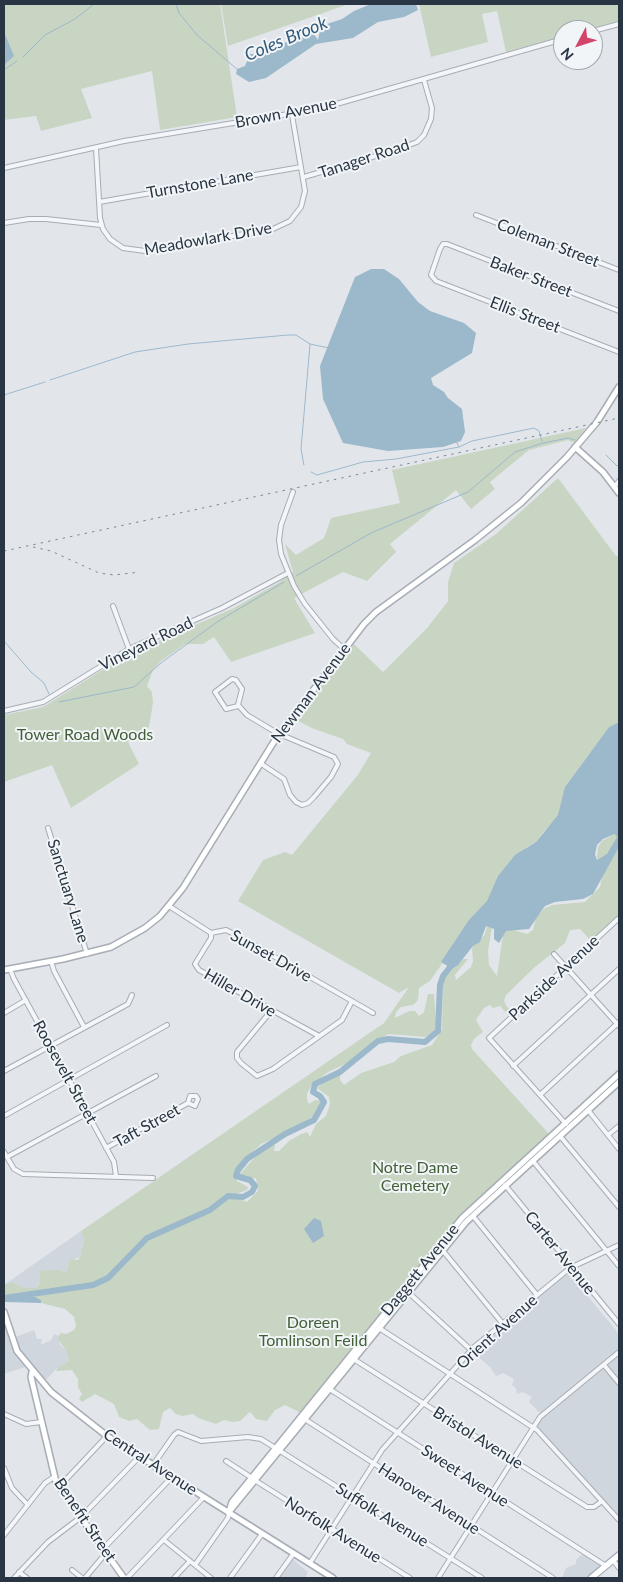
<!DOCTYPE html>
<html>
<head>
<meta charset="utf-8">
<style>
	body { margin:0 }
	#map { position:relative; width:623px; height:1582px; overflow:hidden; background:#e2e6eb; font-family:Lato,sans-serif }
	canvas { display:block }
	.frame { position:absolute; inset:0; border:5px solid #293543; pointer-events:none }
	.north { position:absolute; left:553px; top:20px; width:50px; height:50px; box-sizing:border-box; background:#f1f5f8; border:1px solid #a1a8b0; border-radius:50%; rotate:230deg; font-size:14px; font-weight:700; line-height:20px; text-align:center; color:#293543 }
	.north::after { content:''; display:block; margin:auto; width:18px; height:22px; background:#d24469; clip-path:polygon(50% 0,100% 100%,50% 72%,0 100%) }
</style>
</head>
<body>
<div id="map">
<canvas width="623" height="1582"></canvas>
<div class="frame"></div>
<div class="north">N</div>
</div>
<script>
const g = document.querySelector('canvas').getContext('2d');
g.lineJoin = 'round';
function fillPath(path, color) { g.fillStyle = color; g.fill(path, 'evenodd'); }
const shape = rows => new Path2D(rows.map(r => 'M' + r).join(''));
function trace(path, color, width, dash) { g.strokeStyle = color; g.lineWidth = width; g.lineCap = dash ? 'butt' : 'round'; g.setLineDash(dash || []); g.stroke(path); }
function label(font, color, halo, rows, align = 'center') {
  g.font = font + ' Lato,sans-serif'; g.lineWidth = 4; g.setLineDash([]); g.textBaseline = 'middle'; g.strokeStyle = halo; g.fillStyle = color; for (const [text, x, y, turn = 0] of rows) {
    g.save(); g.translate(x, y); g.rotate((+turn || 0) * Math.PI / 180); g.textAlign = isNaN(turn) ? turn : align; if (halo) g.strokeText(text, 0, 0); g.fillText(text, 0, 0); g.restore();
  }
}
fillPath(shape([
	[81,1231,84,1240,80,1257,70,1261,66,1273,48,1270,44,1272,36,1288,24,1288,12,1282,4,1285],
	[567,1271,619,1334,619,1519,534,1427,542,1415,529,1402,532,1397,523,1392,517,1394,516,1388,512,1385,514,1379,503,1373,496,1376,490,1367,470,1350,537,1292],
	[4,1319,13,1338,34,1330,37,1339,42,1339,41,1345,51,1340,54,1334,59,1336,59,1344,66,1350,69,1361,58,1367,44,1382,28,1366,4,1374],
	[585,1551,605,1566,591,1578,562,1578,566,1568,576,1564,576,1560],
	[291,1558,308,1572,305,1578,275,1578]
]), '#d0d6dd');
fillPath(shape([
	[4,4,220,4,237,117,160,130,152,71,81,89,92,118,41,131,36,116,4,120],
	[221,4,349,4,228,46],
	[419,4,619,4,619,21,584,30,563,30,563,36,506,52,497,11,482,14,488,42,431,57],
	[586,428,574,443,568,440,529,450,490,482,495,489,471,509,456,490,390,544,396,552,367,581,343,572,294,598,315,633,231,662,214,637,203,644,185,644,161,661,153,670,147,686,152,692,153,703,149,727,128,742,139,764,71,808,52,765,4,782,4,715,43,707,126,655,234,608,278,583,293,572,285,544,296,555,324,538,331,518,400,503,392,470],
	[558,478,616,556,619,555,619,722,609,727,565,787,575,802,544,831,536,842,527,847,505,885,480,909,430,981,419,988,418,1000,413,1005,401,1007,396,1012,395,1018,409,1011,415,1011,419,1016,424,1012,428,994,434,994,436,1020,435,1029,431,1035,425,1037,388,1034,372,1044,354,1060,328,1072,311,1086,307,1094,307,1099,309,1104,315,1100,322,1101,323,1107,319,1113,288,1132,261,1144,249,1155,235,1175,237,1181,248,1187,247,1190,231,1196,247,1202,258,1191,256,1178,244,1180,240,1174,256,1156,270,1145,275,1145,274,1151,279,1151,289,1141,301,1134,307,1132,310,1137,316,1124,326,1116,330,1104,329,1097,317,1088,323,1083,340,1074,340,1080,344,1085,361,1073,394,1062,401,1056,432,1045,442,1029,443,978,463,959,468,959,455,975,456,980,471,967,473,961,472,949,474,941,481,939,485,934,489,918,492,927,488,951,489,965,497,976,504,927,527,934,533,930,536,918,545,908,552,905,585,902,600,887,602,877,597,858,598,847,602,841,619,832,619,918,592,942,580,929,570,930,565,943,535,967,506,995,504,1001,507,1007,515,1012,510,1017,500,1006,493,1008,490,1005,484,1008,476,1020,483,1032,474,1039,471,1045,472,1049,549,1134,457,1219,303,1414,285,1405,275,1410,267,1421,256,1419,250,1412,240,1421,232,1422,224,1420,216,1424,198,1418,193,1414,183,1416,176,1414,170,1408,163,1412,159,1429,150,1430,137,1419,129,1421,119,1417,114,1404,95,1394,82,1402,79,1399,82,1394,78,1387,78,1379,72,1370,56,1371,58,1367,69,1361,66,1350,58,1340,60,1333,66,1334,74,1330,76,1326,74,1317,65,1309,41,1303,41,1300,22,1296,4,1296,4,1285,12,1282,24,1288,36,1288,39,1284,41,1270,59,1270,66,1273,70,1259,78,1260,80,1257,84,1240,81,1231,384,1023,409,987,399,993,238,901,263,860,285,852,292,855,357,776,371,753,347,744,343,739,314,729,296,720,354,644,383,672,428,627,448,601,448,582,454,563,496,534]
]), '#c9d5c3');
fillPath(shape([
	[371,4,416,4,418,10,404,17,378,22,353,38,316,44,266,78,249,82,236,74,237,69,245,66,250,54,259,54,312,31,318,40,320,30,327,24,342,19,354,11],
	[4,32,14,56,4,65],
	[371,269,384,269,399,279,418,302,430,311,464,323,476,333,472,353,431,378,433,385,444,392,448,398,462,409,465,432,461,441,443,447,388,451,343,443,323,399,320,366,355,277],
	[619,722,619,847,593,894,583,899,555,902,545,906,529,929,506,931,499,943,494,939,494,929,486,926,480,942,473,946,458,965,452,969,441,962,469,920,487,901,498,876,507,865,515,855,536,842,558,815,565,787,609,727],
	[615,834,617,837,607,854,597,860,595,854,597,845,603,839],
	[314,1218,321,1221,324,1236,313,1243,304,1229],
	[4,1296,35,1297,41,1300,41,1303,4,1302]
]), '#9cb8cb');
trace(shape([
	[176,4,179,13,197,35,238,70],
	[23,57,45,35,75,19,94,4],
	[4,70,17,61],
	[50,380,135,352,188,344,288,335,296,335,310,344,329,348],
	[4,395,45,382],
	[456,441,459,447],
	[606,455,617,466,619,465],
	[304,465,301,449,310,344],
	[311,472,317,475,363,462,396,459,459,447,472,441,534,428,539,431,542,441],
	[296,576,371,533,468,492,515,452,543,443,568,438,575,440],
	[4,641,31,672,44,683,49,694],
	[59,702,134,687,161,663,217,622,284,582]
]), '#9cb8cb', 1);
trace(shape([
	[4,1298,93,1285,108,1278,147,1238,210,1210,228,1196,243,1197,252,1192,255,1186,250,1180,236,1176,238,1170,247,1159,285,1134,314,1120,324,1102,320,1096,313,1092,315,1084,340,1072,378,1041,388,1039,425,1042,438,1031,440,985,443,976,454,962]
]), '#9cb8cb', 6);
const street = shape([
	[593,31,619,24],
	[96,148,100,218,103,229,110,239,123,248,145,251,273,229,290,221,301,207,305,191,292,115],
	[4,168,124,141,319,109,563,39],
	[304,177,396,150,417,142,424,135,431,119,432,108,424,80],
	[99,202,301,167],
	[476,215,619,270],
	[4,223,29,219,46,219,101,225],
	[619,311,447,244,443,244,440,249,431,275,436,281,619,352],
	[615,486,619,481],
	[293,492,281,525,279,540,281,554,294,586,305,604,333,639,344,649],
	[113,606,129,649],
	[238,706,226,709,215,692,232,679,236,680,242,689,238,705,247,715,277,733,334,757,338,764,331,777,314,797,308,803,302,805,296,802,290,795,284,779,260,763],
	[4,711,43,702,129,649,222,608,288,573],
	[48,828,87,954],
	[169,906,211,933,226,930,240,937,373,1013],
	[211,933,211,938,195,964,199,970,319,1036],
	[554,954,619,1026],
	[51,961,54,971,84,1027],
	[10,969,14,979,114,1162,116,1176],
	[271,1011,237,1052,237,1058,241,1063,257,1076,273,1069,342,1020,352,1001],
	[4,1013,26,1000],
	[513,1066,619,969],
	[4,1071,128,1004,132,995],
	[540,1095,619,1022],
	[588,1110,619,1149],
	[4,1116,167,1025],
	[566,1124,489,1038,619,918],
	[608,1135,619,1126],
	[560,1136,619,1207],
	[106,1148,188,1103,195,1106,198,1099,196,1096,190,1096,188,1103],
	[4,1152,14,1169,23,1174,153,1178],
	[7,1157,156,1076],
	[533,1161,619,1266],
	[505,1185,619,1324],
	[473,1216,537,1295],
	[439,1246,503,1324],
	[409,1293,471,1350],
	[379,1328,537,1430,619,1520],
	[355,1360,587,1507,594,1507,602,1501],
	[604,1365,619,1383],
	[328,1388,606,1566],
	[4,1414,26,1424,41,1422],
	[306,1420,553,1578],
	[226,1461,252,1478],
	[153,1465,174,1435,178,1432,201,1441,248,1437,261,1439,482,1578],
	[4,1468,12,1488,28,1505],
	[256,1481,410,1578],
	[59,1487,107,1436],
	[4,1535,45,1483,54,1477],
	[164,1540,211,1578],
	[103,1549,172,1477],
	[613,1560,619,1568],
	[310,1563,382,1450,474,1347,570,1268,619,1245],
	[195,1565,228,1518,229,1512],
	[72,1570,82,1578],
	[19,1572,27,1578],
	[14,1578,48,1542,81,1517,140,1456],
	[85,1578,106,1553],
	[127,1578,204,1497],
	[174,1578,190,1561],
	[230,1578,262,1534],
	[276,1578,294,1553],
	[438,1578,540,1417,619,1352]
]);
const secondary = shape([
	[575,447,603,472,619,493],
	[4,970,63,959,111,947,145,928,160,916,183,888,275,740,364,624,376,612,475,540,521,503,567,457,597,422,619,387],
	[4,1312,17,1351,51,1392,107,1436,333,1578],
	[32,1372,31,1377,56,1482,124,1578],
	[229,1512,232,1502,462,1218,619,1074],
	[229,1512,466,1222,619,1082]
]);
const primary = shape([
	[591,1578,619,1555]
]);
trace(street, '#a7adb5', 6);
trace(secondary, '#a7adb5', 8);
trace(primary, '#a1acb7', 8);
trace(street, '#f5f6f9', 4);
trace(secondary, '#fff', 5);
trace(primary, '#fff', 5.5);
trace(shape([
	[33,547,51,551,99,573,114,575,140,572],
	[4,551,619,418]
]), '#7b8795', 1, [2.5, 5]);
label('16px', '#293543', '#f1f5f8', [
	["Brown Avenue",286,113,-11],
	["Tanager Road",364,159,-18],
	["Turnstone Lane",200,184,-10],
	["Meadowlark Drive",208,239,-10],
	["Coleman Street",548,243,21],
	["Baker Street",531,277,21],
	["Ellis Street",525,315,21],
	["Vineyard Road",146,644,-26],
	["Newman Avenue",311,693,-53],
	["Sanctuary Lane",68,891,73],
	["Sunset Drive",271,956,29],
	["Parkside Avenue",554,978,-43],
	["Hiller Drive",240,993,30],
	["Roosevelt Street",65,1072,61],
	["Taft Street",147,1126,-29],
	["Carter Avenue",560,1253,51],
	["Daggett Avenue",420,1270,-51],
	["Orient Avenue",497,1332,-42],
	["Bristol Avenue",478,1438,32],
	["Central Avenue",150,1462,33],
	["Sweet Avenue",465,1476,33],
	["Hanover Avenue",429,1499,33],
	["Suffolk Avenue",382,1515,32],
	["Benefit Street",85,1520,56],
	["Norfolk Avenue",333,1530,32]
]);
label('16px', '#425f36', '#f1f5f8', [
	["Tower Road Woods",85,735],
	["Notre Dame",415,1168],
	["Cemetery",415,1186],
	["Doreen",313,1323],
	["Tomlinson Feild",313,1341]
]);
label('italic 18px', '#325978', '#f1f5f8', [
	["Coles Brook",286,39,-23]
]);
</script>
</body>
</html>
